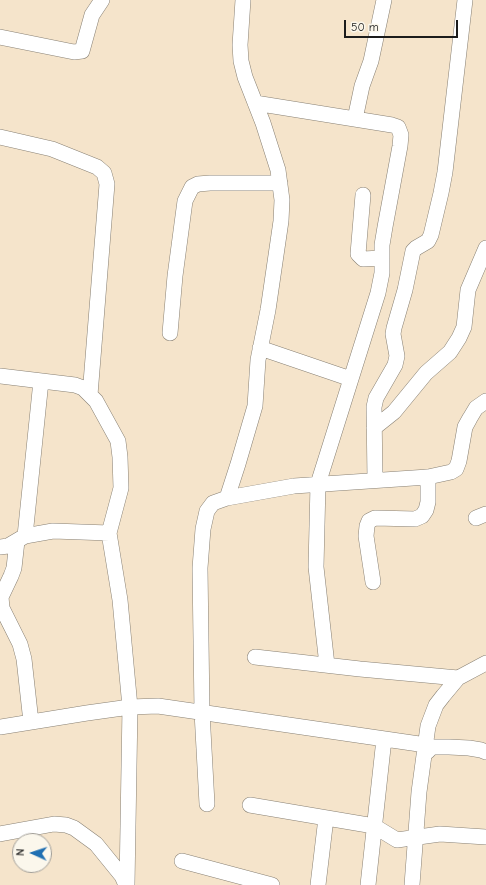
<!DOCTYPE html>
<html>
<head>
<meta charset="utf-8">
<style>
	body { margin:0 }
	#map { position:relative; width:486px; height:885px; overflow:hidden; background:#f5e4cb; font-family:"Comic Neue",sans-serif }
	canvas { display:block }
	.north { position:absolute; left:12px; top:833px; width:40px; height:40px; box-sizing:border-box; background:#fbf7ec; border:1px solid #a29f99; border-radius:50%; rotate:273deg; font-size:11px; font-weight:700; line-height:16px; text-align:center; color:#1c1c1c }
	.north::after { content:''; display:block; margin:auto; width:14px; height:18px; background:#1f6fb2; clip-path:polygon(50% 0,100% 100%,50% 72%,0 100%) }
	.scale { position:absolute; left:344px; top:20px; width:114px; height:18px; box-sizing:border-box; border:2px solid #1c1c1c; border-top:0; padding-left:5px; font-size:12px; line-height:14px; white-space:nowrap; color:#1c1c1c; -webkit-text-stroke:3px #fbf7ec; paint-order:stroke }
</style>
</head>
<body>
<div id="map">
<canvas width="486" height="885"></canvas>
<div class="north">N</div>
<div class="scale">50 m</div>
</div>
<script>
const g = document.querySelector('canvas').getContext('2d');
g.lineJoin = 'round';
const shape = rows => new Path2D(rows.map(r => 'M' + r).join(''));
function trace(path, color, width, dash) { g.strokeStyle = color; g.lineWidth = width; g.lineCap = dash ? 'butt' : 'round'; g.setLineDash(dash || []); g.stroke(path); }
const minor = shape([
	[0,37,74,52,82,51,92,15,102,0],
	[255,103,392,125,398,127,401,135,400,146,385,227,382,245,382,273,378,293,318,484,316,567,327,665],
	[355,119,362,86,371,61,384,0],
	[0,137,52,149,97,167,104,173,107,184,90,395],
	[363,195,358,254,363,259,382,258],
	[170,333,175,276,185,201,192,187,198,184,210,183,280,183],
	[260,348,351,379],
	[0,376,75,385,83,388,96,401,118,441,120,457,121,488,109,533,120,600,130,707,127,885],
	[374,428,394,412,426,373,450,352,459,338,464,327,468,290,486,248],
	[375,480,374,407,376,398,395,365,397,356,393,334,394,328,405,290,413,251,416,248,428,241,431,235,441,193,445,172,465,0],
	[227,498,238,464,255,406,258,360,268,310,281,221,282,200,278,170,263,123,245,77,241,61,240,45,243,0],
	[476,518,486,514],
	[25,536,41,381],
	[17,541,14,568,11,576,1,597,2,608,20,644,24,659,31,722],
	[0,547,8,546,25,536,53,531,109,533],
	[373,582,366,536,367,526,369,521,375,518,415,519,422,516,426,510,428,502,428,477],
	[255,657,360,669,458,678],
	[0,727,87,713,130,707,158,706,426,745,427,752,432,747,449,747,469,748,481,750,486,752],
	[207,804,202,712,200,568,203,529,207,511,213,503,227,498,294,486,428,477,451,472,456,469,459,461,465,427,470,418,476,408,486,401],
	[250,805,374,826,397,840,440,834,486,837],
	[0,834,54,824,66,825,74,828,96,844,122,876,126,885],
	[182,861,272,885],
	[318,885,326,818],
	[368,885,384,739],
	[412,885,419,792,428,726,436,705,443,696,458,678,486,663]
]);
trace(minor, '#888074', 16);
trace(minor, '#fff', 15);
</script>
</body>
</html>
